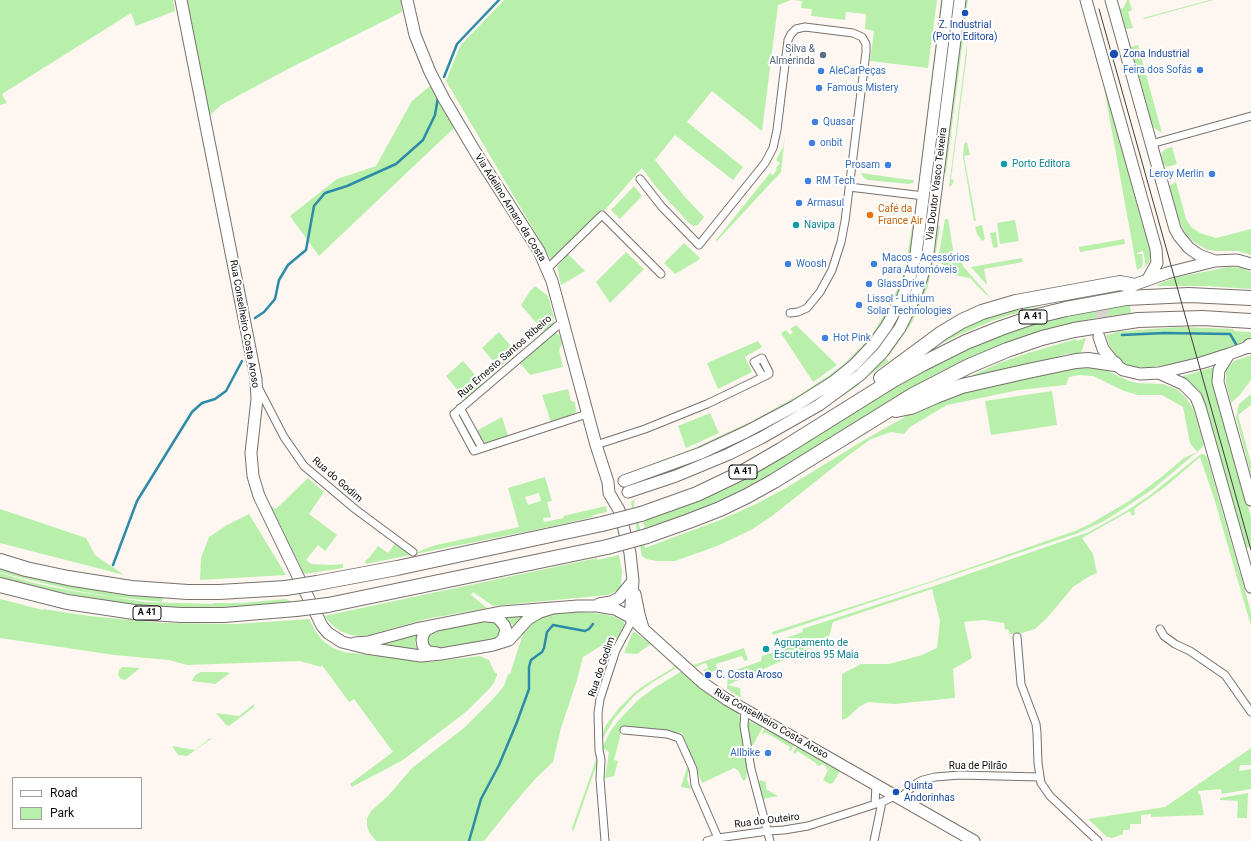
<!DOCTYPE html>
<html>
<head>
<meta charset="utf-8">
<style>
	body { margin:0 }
	#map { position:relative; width:1251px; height:841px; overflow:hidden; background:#fef6f0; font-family:Roboto,sans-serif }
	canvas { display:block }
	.legend { position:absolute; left:12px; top:777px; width:130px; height:52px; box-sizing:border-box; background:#fff; border:1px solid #9f9d9d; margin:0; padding:5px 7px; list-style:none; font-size:12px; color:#0e0b0a }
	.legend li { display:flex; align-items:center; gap:8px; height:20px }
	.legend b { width:20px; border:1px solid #9f9d9d }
</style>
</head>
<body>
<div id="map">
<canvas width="1251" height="841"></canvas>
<ul class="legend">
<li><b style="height:5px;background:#fff"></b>Road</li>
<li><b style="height:11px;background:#b8f0ab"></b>Park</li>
</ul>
</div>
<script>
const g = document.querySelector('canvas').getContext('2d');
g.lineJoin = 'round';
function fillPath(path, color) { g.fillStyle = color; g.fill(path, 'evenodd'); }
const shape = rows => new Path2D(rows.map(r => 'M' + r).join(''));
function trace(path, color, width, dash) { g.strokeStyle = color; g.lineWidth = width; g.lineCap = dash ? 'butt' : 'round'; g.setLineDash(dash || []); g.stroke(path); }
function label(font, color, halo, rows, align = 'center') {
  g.font = font + ' Roboto,sans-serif'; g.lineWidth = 4; g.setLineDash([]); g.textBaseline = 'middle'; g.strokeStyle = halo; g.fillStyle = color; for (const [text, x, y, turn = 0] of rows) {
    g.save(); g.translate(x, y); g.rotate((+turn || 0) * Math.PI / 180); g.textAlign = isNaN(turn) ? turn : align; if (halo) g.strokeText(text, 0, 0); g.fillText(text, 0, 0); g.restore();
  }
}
fillPath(shape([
	[0,0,173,0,175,11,136,26,131,13,2,94,7,103,0,105],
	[185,0,401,0,402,12,290,68,221,105,209,116],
	[504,0,791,0,778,5,762,131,712,91,687,122,743,167,733,180,675,135,655,160,685,197,704,217,698,225,693,226,688,222,656,187,642,168,604,211,602,210,552,261,446,81,460,46],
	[793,0,937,0,928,68,870,61,874,31,865,29,866,14,846,12,845,20,811,16,812,9,801,8,802,1],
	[941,0,944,0,923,170,920,170],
	[953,0,956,0,934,171,931,171],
	[965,0,968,0,946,173,943,173],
	[1127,0,1129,0,1132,10,1128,12,1133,28,1126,29,1120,8,1123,9],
	[1209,0,1213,0,1144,19,1143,18],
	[967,43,967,53,951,179,954,180,952,185,949,187],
	[1138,45,1162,133,1153,127,1131,47],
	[1103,82,1151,254,1149,262,1144,268,1140,271,1145,266,1145,261,1143,251,1137,253,1137,254,1142,254,1143,262,1142,267,1137,270],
	[430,86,455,127,319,256,290,216,337,179,376,166,412,101],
	[785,135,781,172,717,241,716,240,770,173,773,175,777,169,776,168,780,163,776,160,783,147],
	[967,142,970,155,964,156,976,221,974,221,963,157,964,144],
	[1172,147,1177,164,1167,167,1163,164,1161,154,1165,149],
	[861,173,903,179,914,180,913,183,909,184,868,180,863,177],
	[1176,182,1186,219,1191,227,1200,233,1216,238,1251,229,1251,255,1238,251,1216,251,1208,250,1195,243,1185,233,1174,209,1168,188,1170,185],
	[634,186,642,196,620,219,611,210],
	[945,219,948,219,955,261,961,260,963,266,990,297,984,293,970,278,954,275,938,260],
	[1015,220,1019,241,1000,244,997,223],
	[913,222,916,223,913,246,904,281,891,310,871,340,869,339,888,309,901,281,906,262],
	[925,224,927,224,924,248,916,280,901,316,880,348,878,346,885,336],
	[936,225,940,226,936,251,927,289,911,324,889,356,887,354,897,341],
	[982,225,985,239,982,241,977,234,975,227],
	[996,232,998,247,994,248,993,247,990,233],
	[1124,239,1125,244,1080,252,1079,247],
	[684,243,700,258,697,261,675,274,664,263],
	[626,252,644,269,610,303,596,282],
	[568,254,585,271,561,285,557,267],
	[1022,258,1023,262,984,269,987,285,971,267],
	[1228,267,1242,268,1251,272,1251,289,1207,286,1156,286,1163,282,1178,277],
	[535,286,548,296,554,318,553,324,544,332,521,305,530,291],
	[1062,300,1035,307,992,321,961,334,924,352,981,315],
	[1130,305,1131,313,1095,318,1059,326,1017,339,982,352,936,374,913,387,797,459,736,493,691,513,645,529,643,521,691,504,728,488,768,466,909,379,966,350,1005,334,1043,322,1096,310],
	[796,325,837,365,813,382,781,333,786,330,790,335,793,332,790,329],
	[1181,327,1234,329,1234,331,1251,332,1251,339,1220,351,1170,365,1142,368,1129,366,1117,358,1110,347,1106,335,1115,333,1115,332,1151,329],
	[499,332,517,353,499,368,482,348],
	[556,333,560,336,562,344,559,350,563,367,530,375,520,363,553,334],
	[1086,338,1081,353,1066,354,1030,365,962,380,999,363,1028,353,1076,339,1077,341],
	[758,341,762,347,745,357,752,372,718,389,707,363],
	[866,342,868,344,854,359,820,385,756,422,754,420,801,394,828,376,844,364],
	[875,350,877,351,864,365,829,393,761,433,760,430],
	[1251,355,1251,380,1239,396,1231,403,1226,383,1226,370,1234,361],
	[884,357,889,361,859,383,859,385,831,403,863,379],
	[463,361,483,384,465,399,446,376],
	[1089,366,1101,368,1129,381,1138,383,1163,384,1178,390,1186,398,1194,410,1204,445,1197,452,1153,489,1126,507,1104,521,1076,534,773,635,772,632,929,582,1075,531,1090,524,1129,501,1159,479,1184,458,1197,452,1190,443,1183,407,1162,395,1138,395,1124,391,1093,376,1079,375,1069,377,1066,385,1019,390,947,405,910,427,904,434,891,432,871,439,849,455,772,516,751,530,717,546,675,561,656,561,646,559,642,556,631,502,639,497,635,500,634,505,645,548,720,520,754,505,786,488,866,439,917,410,955,395,979,388,1080,367],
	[1214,367,1215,388,1251,517,1251,547,1245,548,1214,439,1180,377],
	[568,389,571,401,575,402,576,411,574,414,551,422,542,395],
	[1052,391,1057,425,991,435,985,401],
	[1251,394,1251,405,1238,415,1251,463,1251,474,1236,418,1239,404],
	[710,413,719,433,686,448,678,426],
	[502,417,508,436,488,443,484,442,476,431],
	[750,422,752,425,719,440,650,468,649,465,692,449],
	[755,433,757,435,728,449,654,479,653,477,684,465],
	[1201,454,1204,454,1207,457,1251,612,1251,626,1215,501,1200,457,1165,487,1134,509,1135,514,1132,516,1130,511,1082,538,1093,554,1097,573,1088,577,1073,587,1047,618,1035,629,1022,633,1010,634,1008,629,1005,630,1004,623,983,620,964,622,972,658,953,669,955,698,894,704,868,702,859,707,847,718,842,720,842,674,861,664,889,664,922,655,937,648,940,621,932,589,833,622,828,640,730,684,728,685,740,688,741,698,727,689,728,673,761,661,762,656,783,649,780,640,803,632,802,629,931,587,1089,532,1123,513,1149,496],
	[545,477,552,501,547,502,551,517,543,518,544,522,564,518,563,516,606,506,607,512,593,515,593,517,549,527,366,564,365,561,369,558,378,546,388,553,395,544,407,552,414,554,424,549,436,545,519,527,508,488],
	[539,493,541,501,528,505,525,497],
	[308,478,324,492,309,514,337,535,325,551,318,545,306,560,311,564,331,565,343,564,343,568,304,574,271,506,276,509],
	[0,509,86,538,95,555,124,575,0,543],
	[249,514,286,575,200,580,201,558,209,537,227,525],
	[619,555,622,571,621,586,618,590,608,595,493,606,473,592,471,595,487,608,426,619,369,635,359,636,351,635,340,631,331,624,324,616,597,558,597,560],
	[0,568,82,588,127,595,163,598,162,602,114,597,72,590,6,574,0,572],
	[0,573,34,583,72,591,146,602,213,604,213,603,241,603,286,599,293,602,236,607,205,608,181,608,126,604,95,599,38,588,0,577],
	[0,599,43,610,43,609,89,616,163,623,237,624,309,619,316,632,322,640,333,648,344,652,428,662,480,656,489,660,495,673,497,673,497,675,494,683,489,689,467,711,403,760,352,787,350,784,393,752,354,699,349,702,322,665,321,667,300,661,187,665,169,660,114,655,0,638],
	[578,612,604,614,615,617,624,622,624,625,612,651,601,646,583,657,577,680,561,728,553,762,536,778,517,800,484,841,376,841,369,832,367,826,367,818,371,811,388,796,412,768,464,728,493,699,504,686,508,674,510,674,523,634,534,622,532,619,556,613],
	[522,613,523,618,516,626,510,624,505,615],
	[487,619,495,621,499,628,499,633,497,637,492,640,437,650,430,647,428,644,427,637,431,630],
	[633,632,637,633,643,639,644,638,651,644,637,654,624,653,631,636,631,635],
	[417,633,415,643,418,651,371,644],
	[744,648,748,660,744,661,742,656,716,664,717,670,707,673,703,670,708,668,706,663,695,667,693,665],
	[676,666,678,667,653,682,635,695,614,719,603,738,601,737,606,725,619,708,633,694,643,686],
	[122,667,124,667,140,668,125,680,121,679,118,675,119,670],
	[682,671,697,685,715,698,737,712,740,717,748,764,746,779,743,781,738,770,734,768,702,783,682,733,622,729,614,760,618,761,614,776,605,778,609,752,602,748,610,732,618,721,638,700,654,688],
	[201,672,226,672,230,673,215,684,192,681,195,675],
	[254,704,254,707,229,726,226,725,216,713,239,716],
	[750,721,763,727,753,745,750,745,747,723],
	[765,728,794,745,791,751,789,750,790,747,765,732,763,735,762,734],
	[210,738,211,739,187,756,178,755,172,746,195,750],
	[797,746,830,765,827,771,826,767,824,764,818,766,816,764,816,763,797,751,795,754,793,752],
	[1251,748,1251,765,1240,765,1239,771,1251,769,1251,789,1222,794,1221,789,1198,791,1198,794,1200,794,1204,815,1151,817,1151,814,1141,815,1141,824,1130,824,1130,830,1123,830,1123,834,1112,838,1107,837,1088,819,1165,807],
	[596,760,598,761,573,832,572,828],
	[831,765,840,771,833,783,830,784,823,780],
	[687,767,689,770,687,779,691,789,681,787],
	[760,780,766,782,766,789,778,796,763,799,759,784],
	[1248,793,1247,818,1237,818,1238,801,1220,800,1220,798]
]), '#b8f0ab');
trace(shape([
	[444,77,457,44,499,0],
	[255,318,264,312,275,299,279,280,288,265,306,250,314,206,325,193,347,186,396,164,423,140,435,115,438,97],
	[1122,335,1164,333,1230,334,1236,344],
	[113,565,137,501,192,412,202,403,215,399,226,391,242,361],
	[469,841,481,799,499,765,517,722,529,689,529,667,531,660,542,652,544,648,547,632,553,625,585,631,589,629,593,624]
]), '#2e8ba7', 2.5);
trace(shape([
	[1099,334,1101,315,1109,299,1128,287]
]), '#dad3ce', 11, [11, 5.5]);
const street = shape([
	[1151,144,1251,116],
	[640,179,662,207,699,245,765,163,773,148,777,130,788,40,791,34,796,29,805,27,853,33,862,37,866,44,866,52,845,221,841,242,832,270,820,292,807,308,798,312,790,313],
	[849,187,924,196],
	[547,269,602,215,661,274],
	[563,321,454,414,474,451,587,414],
	[258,387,284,437,304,466,355,509,413,552],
	[460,408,482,448],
	[596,445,645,429,707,404,755,381,769,374,769,372,762,358,754,362,763,377],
	[1160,629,1164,636,1175,644,1190,651,1225,675,1251,712],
	[1017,637,1021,684,1036,724,1037,733,1038,763,1041,783,1050,796,1098,841],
	[745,710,744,726,751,769,770,841],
	[624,730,667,734,679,738,693,769,695,785,718,838],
	[900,798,917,783,923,780,935,777,960,775,1039,777],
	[875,804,876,785],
	[605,841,600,779,601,760,599,750,598,713,600,699,616,650,630,624,630,617],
	[707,841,718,838,768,831,784,830,808,826,882,802,895,796],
	[874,841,882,802]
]);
const secondary = shape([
	[181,0,256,379,257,399,251,453,253,476,259,496,322,626,328,633,342,642,366,648,421,656,441,654,476,648,493,645,509,640,528,619,540,612,553,608],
	[407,0,415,35,430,72,444,99,476,153,539,251,552,281,596,445,608,482,609,493,619,510,630,553,633,581,630,617],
	[1086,0,1156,249,1157,263,1148,279],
	[1111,0,1175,229,1179,236,1189,248,1199,255,1215,261],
	[1128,287,1167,273,1215,261,1237,260,1251,264],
	[1099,337,1103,349,1115,364,1123,370,1140,374,1159,373,1201,363,1229,354,1251,346],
	[1229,354,1219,370,1218,382,1251,500],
	[1159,373,1183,384,1196,397,1200,407,1251,587],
	[624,481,701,453,746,432,795,406,833,382,854,365,873,345,886,327,902,299,910,277,916,254,948,0],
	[628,492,676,476,729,454,761,438,819,405,860,375,882,353,900,328,915,297,922,277,928,253,960,0],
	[635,594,639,614,643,628],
	[599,604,611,602,619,598,633,581],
	[487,616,497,617,504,625,506,630,503,639,499,643],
	[434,626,426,630,423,635,422,640,423,646,426,650,429,652,437,653],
	[355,643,368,642,416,629,502,612,578,606,597,606,615,609,630,617,703,683,726,699,974,841]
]);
const highway = shape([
	[1250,346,1251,346],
	[881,378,942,333,962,321,982,312,1016,302,1120,283,1131,285],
	[896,410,911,407,936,396,962,386,1028,371,1076,361,1088,360,1115,364],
	[641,514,697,494,743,472,781,450,893,380,922,364,966,342,1001,328,1033,317,1066,309,1126,298,1189,295,1251,298],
	[647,536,689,521,720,509,747,496,774,481,913,395,969,366,1007,350,1042,338,1074,330,1138,320,1202,318,1251,321],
	[0,561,26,569,68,578,131,588,188,592,219,592,286,588],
	[317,583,397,568,602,524],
	[0,585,67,602,134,612,181,615,224,615,296,609],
	[328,605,607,547]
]);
trace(street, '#78716c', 9);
trace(secondary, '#78716c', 13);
trace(highway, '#78716c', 16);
trace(street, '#fff', 7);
trace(secondary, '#fff', 11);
trace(highway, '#fff', 14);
trace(shape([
	[1099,9,1251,550]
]), '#433f3d', 1);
const highwayBridge = shape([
	[602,524,641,514],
	[607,547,647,536],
	[286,588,317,583],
	[296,609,328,605]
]);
trace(highwayBridge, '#78716c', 16, []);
trace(highwayBridge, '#fff', 14);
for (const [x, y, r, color] of [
	[965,13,4,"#1a4fb4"],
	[1114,54,5,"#1a4fb4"],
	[823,55,4,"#5c6f8a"],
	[1200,70,4,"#3f7fe0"],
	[821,71,4,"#3f7fe0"],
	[819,88,4,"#3f7fe0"],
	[815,122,4,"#3f7fe0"],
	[812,143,4,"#3f7fe0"],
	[1004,164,4,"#0f9aa8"],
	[888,165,4,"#3f7fe0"],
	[1212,174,4,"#3f7fe0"],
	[808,181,4,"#3f7fe0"],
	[799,203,4,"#3f7fe0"],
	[870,215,4,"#e8710a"],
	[796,225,4,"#0f9aa8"],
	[788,264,4,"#3f7fe0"],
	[874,264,4,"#3f7fe0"],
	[869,284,4,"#3f7fe0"],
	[859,305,4,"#3f7fe0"],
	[825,338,4,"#3f7fe0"],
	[766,649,4,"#0f9aa8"],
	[708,675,4,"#1a4fb4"],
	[768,753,4,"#3f7fe0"],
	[896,792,4,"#1a4fb4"]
]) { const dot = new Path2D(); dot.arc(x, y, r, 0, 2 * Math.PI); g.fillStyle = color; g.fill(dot); trace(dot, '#fff', 1.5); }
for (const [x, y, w] of [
	[1033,317,28],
	[743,472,28],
	[147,613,28]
]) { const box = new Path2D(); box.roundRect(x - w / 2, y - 7, w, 14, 3); g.fillStyle = '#fff'; g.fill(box); trace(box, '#0e0b0a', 1); }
label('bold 9px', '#0e0b0a', null, [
	["A 41",1033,317],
	["A 41",743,472],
	["A 41",147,613]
]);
label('10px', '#164399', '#fff', [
	["Z. Industrial",965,25,"center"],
	["(Porto Editora)",965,37,"center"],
	["Zona Industrial",1123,54],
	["C. Costa Aroso",716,675],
	["Quinta",904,786],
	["Andorinhas",904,798]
], 'left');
label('10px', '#4e5e75', '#fff', [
	["Silva &",815,49],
	["Almerinda",815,61]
], 'right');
label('10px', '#366cbe', '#fff', [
	["Feira dos Sofás",1192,70,"right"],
	["AleCarPeças",829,71],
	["Famous Mistery",827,88],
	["Quasar",823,122],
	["onbit",820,143],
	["Prosam",880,165,"right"],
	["Leroy Merlin",1204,174,"right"],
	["RM Tech",816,181],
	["Armasul",807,203],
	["Macos - Acessórios",882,258],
	["para Automóveis",882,270],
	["Woosh",796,264],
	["GlassDrive",877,284],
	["Lissol - Lithium",867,299],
	["Solar Technologies",867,311],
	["Hot Pink",833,338],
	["Allbike",760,753,"right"]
], 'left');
label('10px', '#0d838f', '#fff', [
	["Porto Editora",1012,164],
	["Navipa",804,225],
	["Agrupamento de",774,643],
	["Escuteiros 95 Maia",774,655]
], 'left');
label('10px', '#0e0b0a', '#fff', [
	["Via Doutor Vasco Teixeira",937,184,-83],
	["Via Adelino Amaro da Costa",510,208,58],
	["Rua Conselheiro Costa Aroso",244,324,80],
	["Rua Ernesto Santos Ribeiro",505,357,-41],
	["Rua do Godim",337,480,41],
	["Rua do Godim",602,667,-71],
	["Rua Conselheiro Costa Aroso",771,724,30],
	["Rua de Pilrão",978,766],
	["Rua do Outeiro",767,821,-7]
]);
label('10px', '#c56008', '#fff', [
	["Café da",878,209],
	["France Air",878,221]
], 'left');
</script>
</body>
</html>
